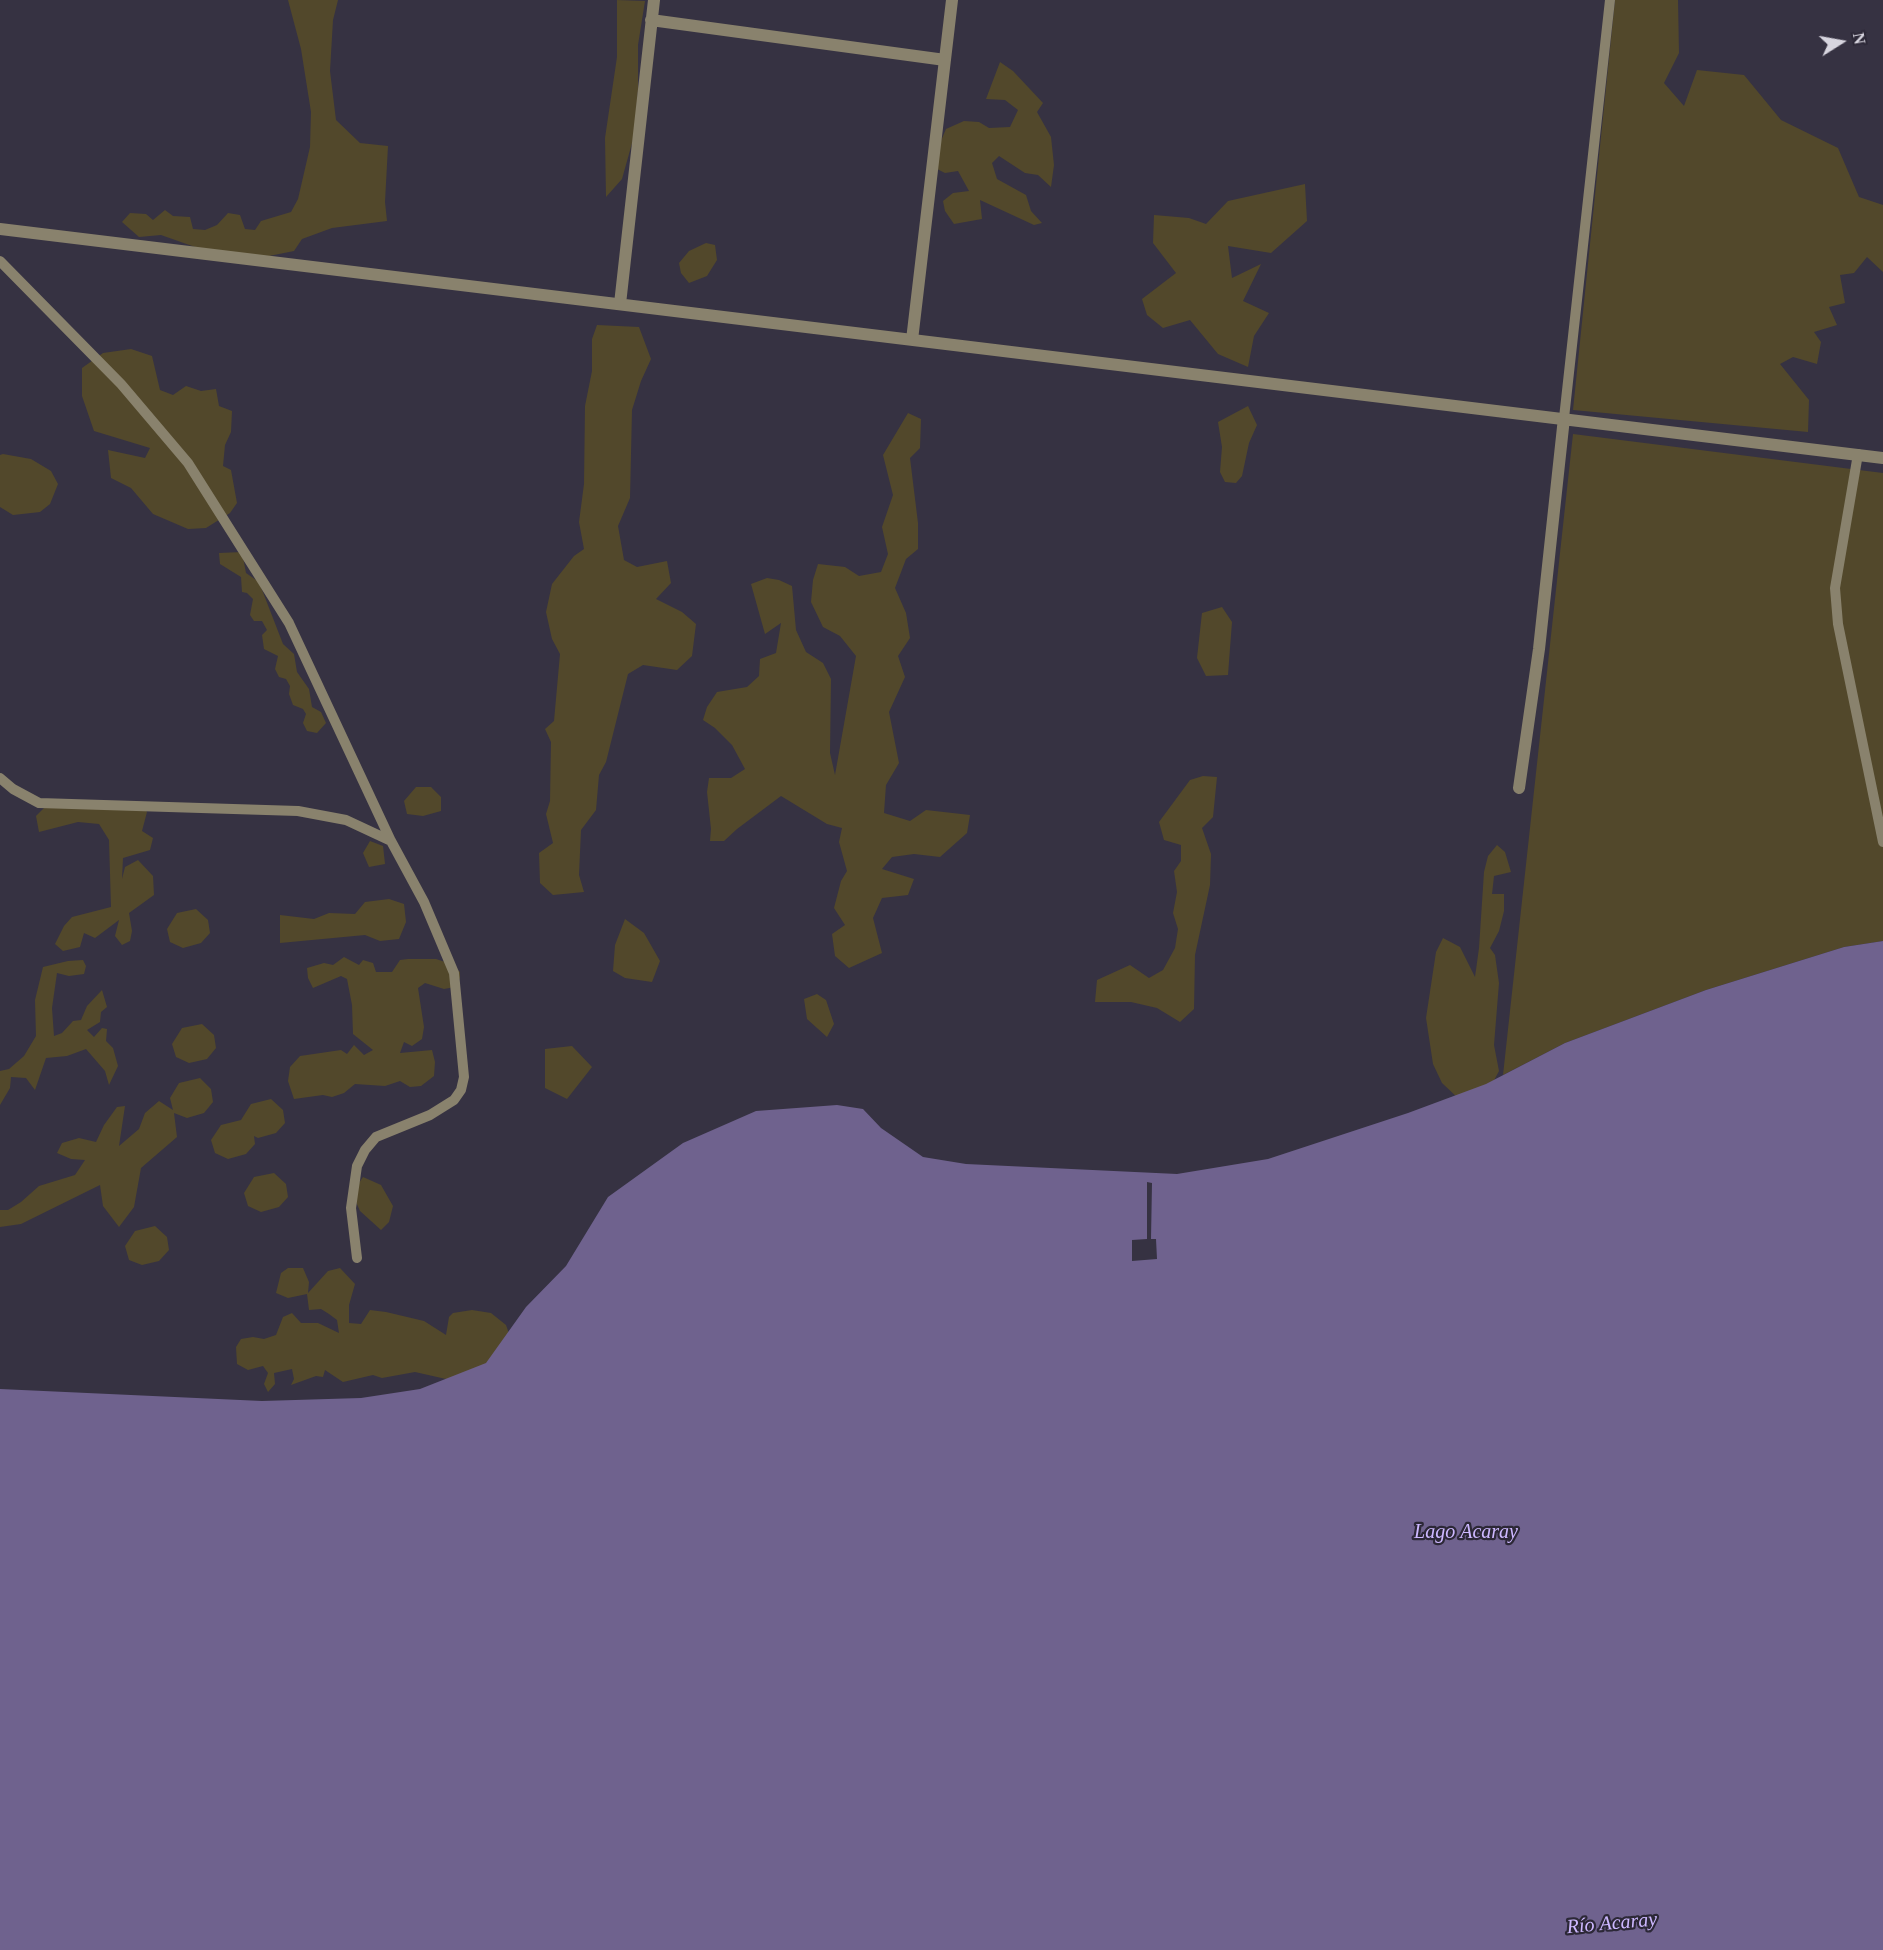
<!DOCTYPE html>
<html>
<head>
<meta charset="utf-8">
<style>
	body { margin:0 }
	#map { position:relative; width:1883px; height:1950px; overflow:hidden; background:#363242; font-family:Georgia,serif }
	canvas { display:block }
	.north { position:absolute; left:1811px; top:12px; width:60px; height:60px; -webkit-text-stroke:4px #2c2837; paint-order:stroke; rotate:79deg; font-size:16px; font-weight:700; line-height:24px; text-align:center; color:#d7d5df }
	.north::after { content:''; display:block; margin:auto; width:21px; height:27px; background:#d7d5df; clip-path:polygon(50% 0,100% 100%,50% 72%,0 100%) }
</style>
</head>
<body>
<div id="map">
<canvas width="1883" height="1950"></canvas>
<div class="north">N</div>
</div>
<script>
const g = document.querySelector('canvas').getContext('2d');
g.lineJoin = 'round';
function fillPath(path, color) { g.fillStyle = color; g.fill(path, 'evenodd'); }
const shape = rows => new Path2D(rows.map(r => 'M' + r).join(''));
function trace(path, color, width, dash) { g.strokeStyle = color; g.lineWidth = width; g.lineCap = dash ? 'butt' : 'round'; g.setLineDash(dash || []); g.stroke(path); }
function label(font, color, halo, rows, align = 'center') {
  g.font = font + ' Georgia,serif'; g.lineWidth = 4.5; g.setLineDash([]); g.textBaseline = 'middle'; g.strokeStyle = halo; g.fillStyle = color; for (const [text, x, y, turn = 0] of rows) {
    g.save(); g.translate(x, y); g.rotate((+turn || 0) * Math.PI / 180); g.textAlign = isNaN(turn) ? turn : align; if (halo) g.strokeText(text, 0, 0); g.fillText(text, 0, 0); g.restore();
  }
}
fillPath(shape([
	[288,0,338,0,333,20,330,71,336,120,360,143,388,146,385,202,387,221,332,228,302,239,294,251,269,256,212,253,161,235,139,237,122,222,130,213,146,214,153,220,165,210,173,216,190,217,193,229,205,230,217,225,228,213,240,215,245,229,255,230,261,221,291,212,298,199,310,147,311,112,301,49],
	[617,0,645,1,638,45,638,90,634,136,622,179,606,197,605,138,617,57],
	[1615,0,1678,0,1679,53,1664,83,1684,106,1697,70,1744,75,1781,120,1838,148,1859,197,1883,205,1883,272,1867,257,1854,273,1840,275,1845,303,1829,307,1837,325,1814,332,1821,342,1817,364,1793,357,1780,364,1809,400,1808,432,1573,410],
	[1000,62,1013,71,1043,103,1037,112,1051,137,1054,165,1051,187,1038,175,1025,173,999,156,992,163,997,179,1026,195,1031,211,1042,223,1034,225,980,200,982,219,954,224,945,211,943,201,953,193,969,191,958,171,945,173,937,169,940,143,946,129,964,121,979,122,989,128,1010,127,1018,110,1005,100,986,99],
	[1305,184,1307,221,1271,253,1228,246,1232,278,1261,264,1243,301,1269,313,1254,336,1248,367,1218,354,1190,320,1163,328,1147,315,1142,299,1176,273,1153,243,1154,215,1189,218,1206,224,1228,201],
	[706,243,715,245,717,260,707,276,689,283,681,273,679,263,689,251],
	[597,325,639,327,651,359,641,381,632,410,630,498,618,526,624,560,637,567,667,561,671,583,656,599,682,612,696,624,692,656,677,670,643,665,628,674,606,762,599,775,596,810,581,830,579,875,584,892,553,895,540,883,539,853,553,843,546,814,550,801,551,742,545,729,554,721,560,654,552,639,546,612,552,584,574,556,584,549,579,522,584,484,585,406,592,371,592,339],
	[131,349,152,356,160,390,173,395,186,386,201,391,216,389,219,406,232,411,231,432,225,445,223,466,231,470,237,503,230,513,206,528,188,529,153,514,131,488,111,478,108,450,145,458,150,448,94,431,82,396,82,368,103,353],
	[1248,406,1257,425,1249,443,1242,476,1236,483,1225,482,1220,472,1222,447,1218,422],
	[908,413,921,419,920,448,910,458,918,523,918,549,906,559,895,588,906,613,910,638,898,656,905,677,889,712,899,763,886,785,884,813,910,821,926,810,970,815,967,833,940,857,914,854,892,857,882,869,914,879,908,895,882,898,873,918,882,953,849,968,835,956,832,934,845,925,834,908,841,881,847,871,839,842,842,828,827,824,781,796,737,829,724,841,710,841,711,829,707,792,709,778,731,778,745,769,732,745,715,728,703,720,707,707,717,692,747,687,759,676,760,659,776,653,781,623,765,634,751,584,767,578,779,580,792,586,796,630,806,652,823,663,831,679,830,753,835,775,856,656,840,636,823,627,811,602,813,580,818,564,845,567,859,576,881,572,888,554,882,527,893,495,883,455],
	[1573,434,1883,473,1883,941,1844,947,1706,990,1565,1043,1503,1075],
	[3,454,31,459,51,471,58,484,50,504,40,512,13,515,0,507,0,455],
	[242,552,246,573,259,582,283,644,294,654,297,672,309,689,312,707,321,712,326,723,317,733,307,731,303,723,306,714,303,709,293,705,289,694,290,686,286,679,279,677,275,669,278,656,264,649,262,635,267,630,262,621,254,621,250,615,253,599,247,593,242,592,241,577,220,564,219,553],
	[1222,607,1232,622,1228,675,1206,676,1197,658,1202,613],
	[1203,776,1217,777,1213,817,1202,828,1211,854,1210,885,1195,955,1194,1009,1180,1022,1157,1008,1131,1002,1095,1002,1097,980,1130,965,1149,978,1163,970,1175,948,1178,929,1173,913,1177,892,1174,871,1181,861,1181,845,1164,840,1159,822,1190,780],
	[416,787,431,787,441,797,441,811,423,816,407,814,404,801],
	[139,802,147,812,142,831,153,838,150,850,123,858,122,879,125,867,138,860,153,876,154,895,129,913,132,931,130,941,122,945,115,936,119,920,95,938,84,933,80,947,63,951,55,944,64,926,72,917,111,907,109,840,99,824,78,822,39,832,36,816,44,808],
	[370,841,383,846,385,864,369,867,363,853],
	[1497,845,1505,852,1511,872,1494,876,1492,894,1504,894,1504,911,1499,931,1490,948,1495,955,1499,983,1494,1045,1499,1071,1489,1090,1460,1100,1442,1083,1433,1064,1426,1018,1436,952,1443,938,1460,947,1475,977,1479,948,1484,872,1488,856],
	[389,899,404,904,406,922,399,939,380,941,365,935,280,943,280,915,314,919,329,913,355,914,365,902],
	[196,909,208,920,210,933,201,943,183,948,170,942,167,929,177,913],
	[625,919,644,933,660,961,652,982,625,978,613,971,615,945],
	[344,957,359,965,363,960,373,963,376,972,392,972,400,960,408,959,436,959,451,964,460,972,460,978,455,987,444,989,425,983,418,988,424,1027,422,1039,412,1046,404,1042,400,1053,432,1050,435,1062,434,1076,421,1086,410,1087,400,1081,385,1086,355,1084,344,1093,332,1097,323,1095,294,1099,288,1081,290,1067,300,1056,341,1050,347,1054,354,1045,364,1055,373,1050,353,1034,352,1005,347,979,341,976,313,988,308,978,307,968,324,963,333,965],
	[83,960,86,966,84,974,69,976,57,973,52,1008,54,1036,62,1033,73,1021,81,1020,87,1006,102,990,107,1007,101,1012,100,1022,87,1030,94,1037,102,1028,107,1029,106,1041,113,1048,118,1066,109,1085,105,1071,86,1049,67,1056,46,1058,35,1090,26,1078,11,1077,10,1088,0,1105,0,1071,9,1069,24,1056,36,1036,35,1000,43,967,68,961],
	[817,994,826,1000,834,1024,827,1037,807,1019,804,999],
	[202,1024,214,1035,216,1048,207,1059,189,1063,176,1057,172,1044,182,1028],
	[572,1046,592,1067,567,1099,545,1088,545,1049],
	[200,1078,211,1089,213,1102,204,1113,187,1118,174,1113,177,1137,141,1168,134,1207,119,1227,103,1206,100,1185,21,1224,0,1227,0,1210,8,1210,21,1202,39,1186,75,1175,85,1160,71,1159,57,1153,62,1143,79,1138,96,1142,104,1125,117,1107,125,1106,119,1146,139,1129,145,1113,159,1101,173,1110,170,1098,179,1083],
	[271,1099,283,1110,285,1123,276,1133,258,1138,254,1136,255,1144,246,1154,228,1159,215,1153,211,1140,221,1125,241,1120,251,1104],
	[274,1173,286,1184,288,1197,279,1207,261,1212,248,1206,244,1193,254,1177],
	[363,1177,381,1185,393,1206,389,1222,381,1230,360,1211,352,1193],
	[155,1226,167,1237,169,1250,159,1261,142,1265,129,1260,125,1246,135,1231],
	[288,1268,303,1268,309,1282,308,1293,328,1271,340,1268,355,1284,349,1305,349,1323,361,1324,370,1310,386,1312,424,1321,446,1335,449,1317,453,1313,472,1310,491,1313,506,1325,513,1345,471,1379,446,1379,415,1372,382,1378,373,1375,343,1382,325,1370,323,1377,316,1376,291,1385,294,1379,292,1369,274,1373,275,1384,268,1392,264,1384,268,1373,263,1366,248,1370,237,1364,236,1347,241,1339,253,1337,264,1339,276,1335,283,1317,292,1313,301,1323,318,1323,339,1333,337,1320,329,1314,321,1309,309,1310,307,1294,288,1298,276,1293,281,1273]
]), '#52482b');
fillPath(shape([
	[1883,941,1883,1950,0,1950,0,1389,262,1401,361,1398,420,1389,486,1363,526,1307,566,1266,608,1197,683,1143,756,1111,837,1105,863,1109,881,1128,923,1157,966,1164,1177,1174,1268,1159,1408,1113,1486,1084,1565,1043,1706,990,1844,947]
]), '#6f628e');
fillPath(shape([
	[1147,1182,1152,1183,1151,1239,1156,1239,1157,1259,1132,1261,1132,1240,1147,1239]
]), '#363242');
trace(shape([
	[0,261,121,384,188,463,289,623,391,841,424,902,454,973,464,1077,461,1090,454,1100,430,1115,376,1137,365,1150,357,1166,351,1208,357,1258],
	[1564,418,1610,0],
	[1858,454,1835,588,1838,624,1883,842],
	[0,778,13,789,39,803,298,811,346,820,391,841]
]), '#89826d', 10);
trace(shape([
	[651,20,945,60],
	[0,229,1883,458],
	[620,304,654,0],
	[912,340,952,0],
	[1519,788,1539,649,1564,418]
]), '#89826d', 12);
label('italic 20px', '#cdb8ff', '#2c2837', [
	["Lago Acaray",1466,1533],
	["Río Acaray",1612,1924,-5]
]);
</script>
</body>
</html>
